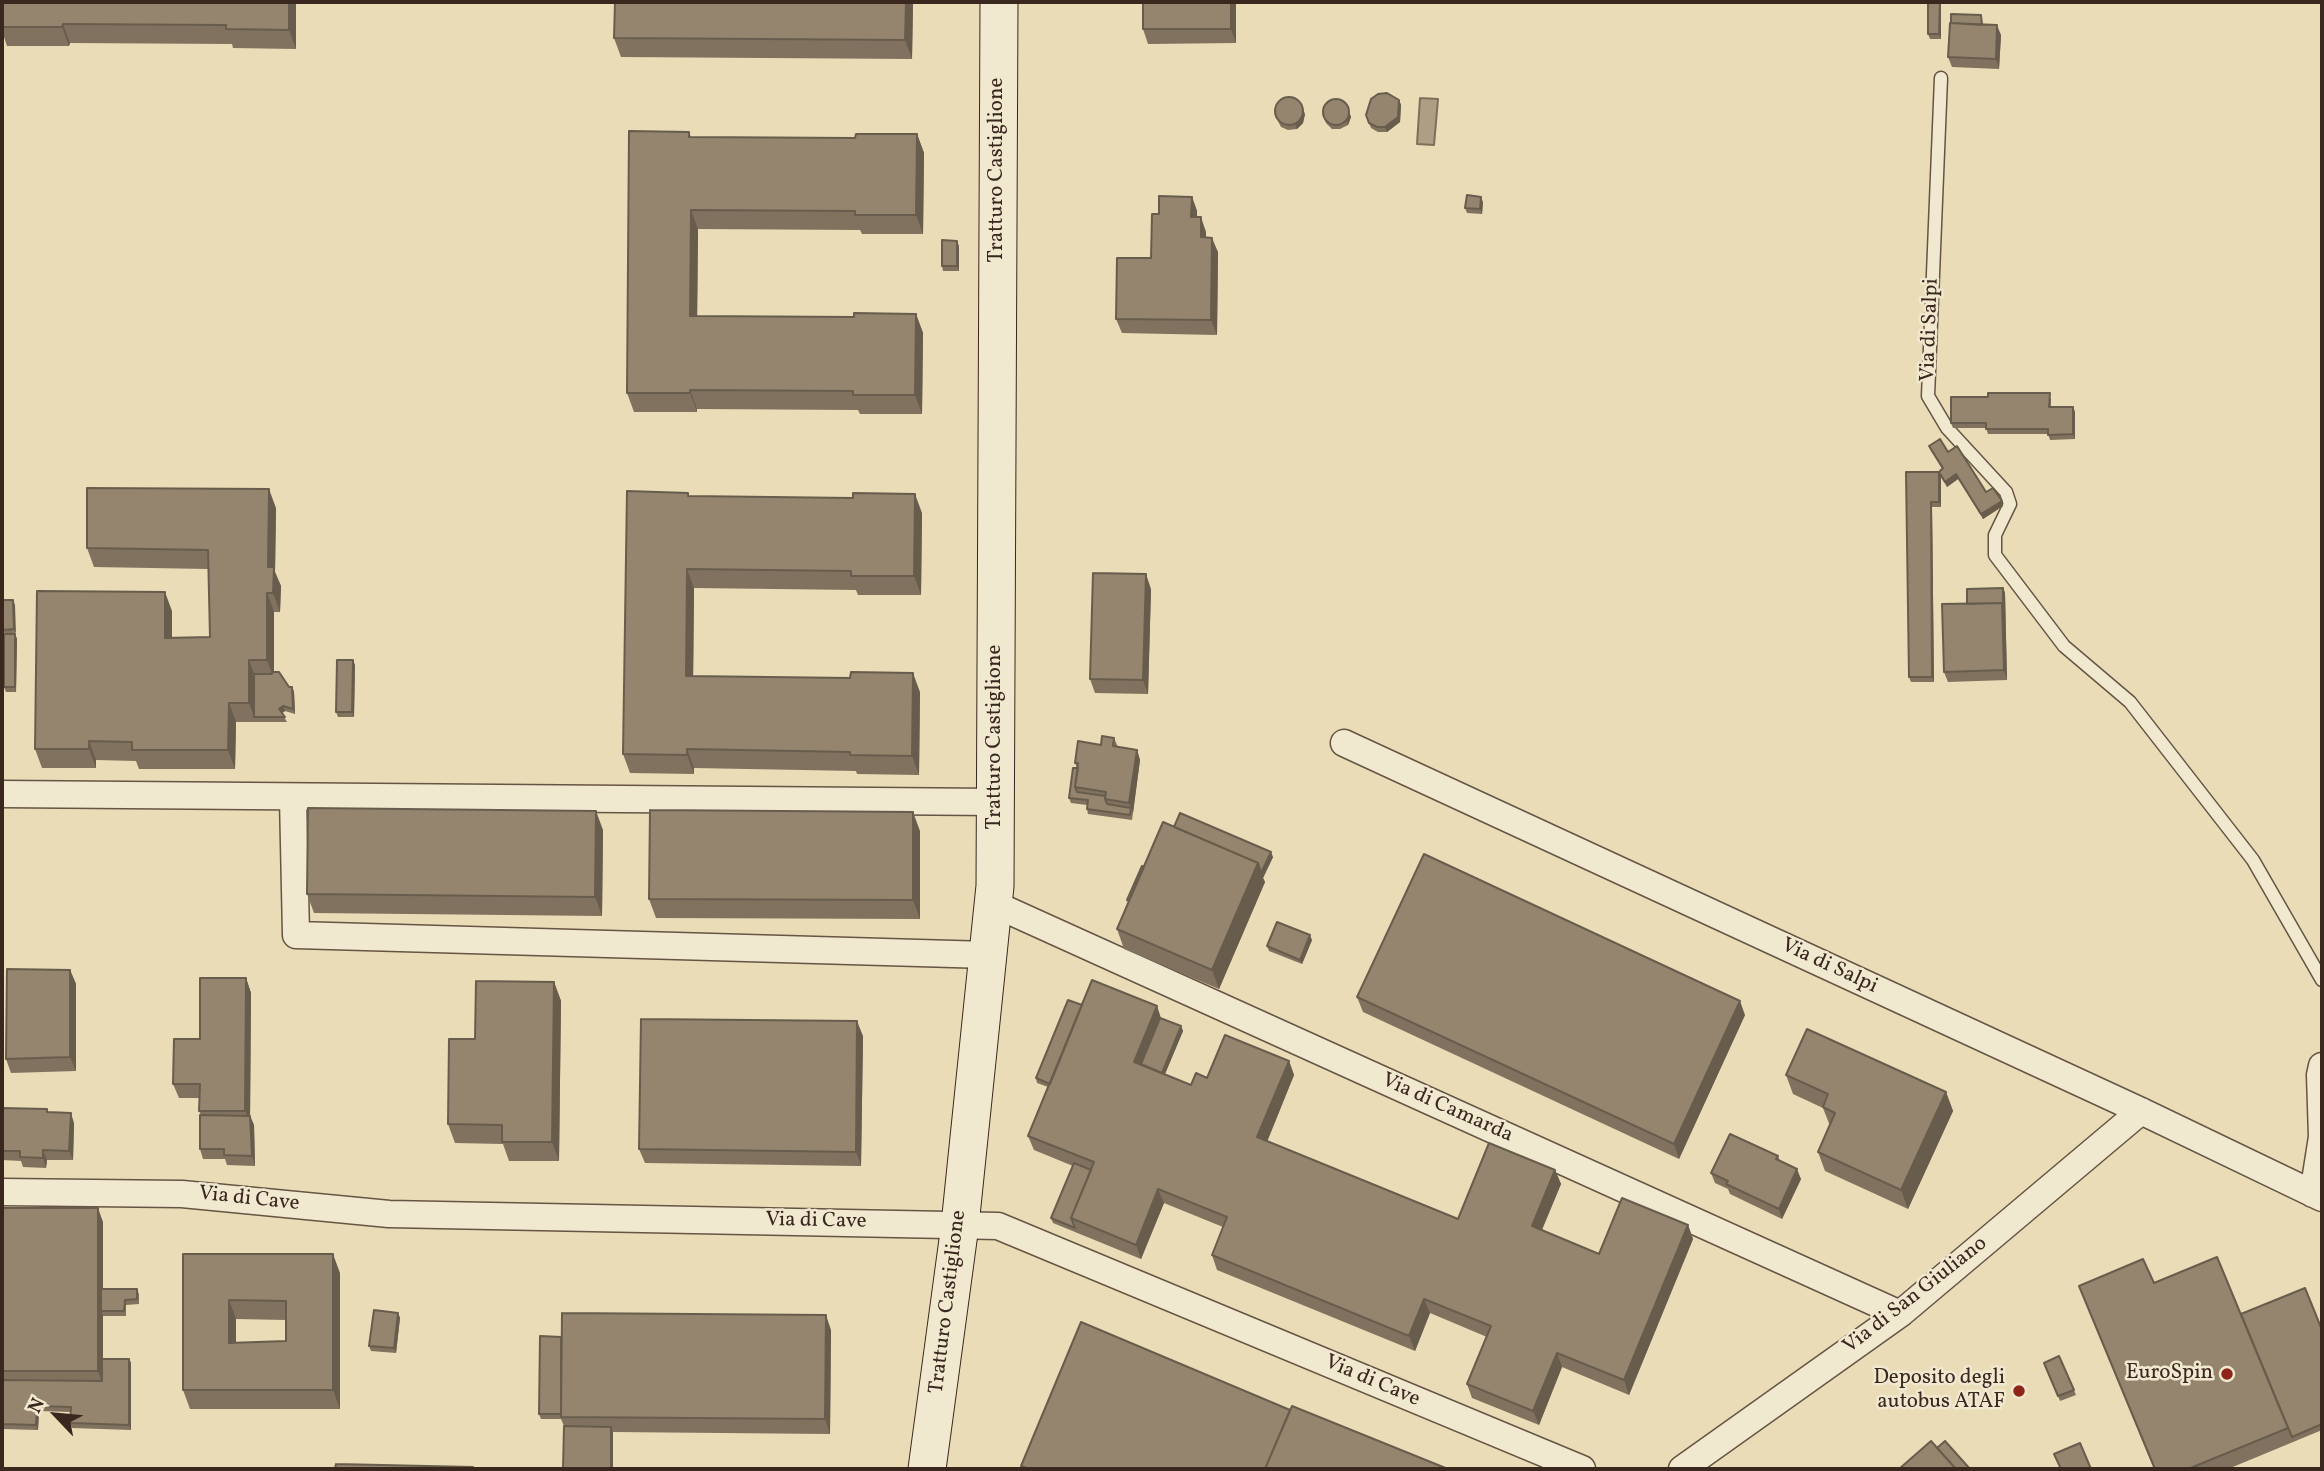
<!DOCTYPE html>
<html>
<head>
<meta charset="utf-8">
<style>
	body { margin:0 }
	#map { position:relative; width:2324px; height:1471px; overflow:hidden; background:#e9dcb7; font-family:Vollkorn,serif }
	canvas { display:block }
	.frame { position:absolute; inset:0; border:4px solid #3a271e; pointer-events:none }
	.north { position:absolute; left:21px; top:1380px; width:70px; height:70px; -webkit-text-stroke:5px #f1e8d0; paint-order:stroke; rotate:296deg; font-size:19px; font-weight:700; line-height:28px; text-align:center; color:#3a271e }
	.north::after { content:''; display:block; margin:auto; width:24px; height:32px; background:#3a271e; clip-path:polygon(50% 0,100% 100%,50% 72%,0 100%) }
</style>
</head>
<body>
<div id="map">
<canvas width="2324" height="1471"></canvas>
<div class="frame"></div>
<div class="north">N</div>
</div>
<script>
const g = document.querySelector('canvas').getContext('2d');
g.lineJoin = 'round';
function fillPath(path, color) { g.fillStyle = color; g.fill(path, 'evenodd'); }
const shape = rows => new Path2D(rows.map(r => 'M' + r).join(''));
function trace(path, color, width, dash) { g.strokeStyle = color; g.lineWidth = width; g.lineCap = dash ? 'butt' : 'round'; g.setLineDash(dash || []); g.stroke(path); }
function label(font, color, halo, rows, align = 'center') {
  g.font = font + ' Vollkorn,serif'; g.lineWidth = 5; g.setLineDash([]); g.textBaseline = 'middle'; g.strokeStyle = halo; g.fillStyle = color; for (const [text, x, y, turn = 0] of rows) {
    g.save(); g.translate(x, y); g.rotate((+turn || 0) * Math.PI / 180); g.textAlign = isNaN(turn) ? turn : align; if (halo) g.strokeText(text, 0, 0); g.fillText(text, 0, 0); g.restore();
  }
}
const water = shape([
	[1420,98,1438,99,1434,145,1417,144,1420,98]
]);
fillPath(water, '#ae9e83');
trace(water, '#806e5b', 2);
const lane = shape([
	[1941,78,1928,396,1947,428,2006,492,2010,504,1995,535,1995,555,2064,646,2130,702,2253,860,2322,980]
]);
const street = shape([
	[1344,743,2141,1111,2322,1198],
	[2,794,996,802],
	[293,798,296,935,988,955],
	[994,904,1900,1314],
	[2,1192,182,1194,389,1214,998,1226,1582,1469],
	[2313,1194,2322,1137,2320,1075,2322,1066],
	[1682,1469,1900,1314,2141,1111]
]);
const secondary = shape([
	[927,1469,960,1225,995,886,999,2]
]);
trace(lane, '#665444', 15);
trace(street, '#665444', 29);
trace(secondary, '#3a271e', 39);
trace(lane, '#f1e8d0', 12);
trace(street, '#f1e8d0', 26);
trace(secondary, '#f1e8d0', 37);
fillPath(shape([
	[2,2,296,2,296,49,233,48,232,44,70,43,69,46,7,46,2,31],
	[913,2,912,59,621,57,614,38],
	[1143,2,1236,2,1236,43,1148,44,1143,29],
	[1940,2,1941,7,1941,39,1930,39,1928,34],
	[1981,15,1983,25,2001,35,1999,69,1952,67,1948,57],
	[1399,100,1401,105,1400,122,1387,132,1378,132,1371,128,1366,115],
	[1348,109,1351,117,1348,125,1340,129,1332,129,1326,123,1324,118],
	[1305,114,1303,123,1297,129,1288,130,1281,127,1275,115],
	[689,132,691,137,855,138,917,134,924,153,923,234,862,234,860,230,698,229,697,316,854,317,916,314,923,333,922,414,860,414,858,410,697,409,697,412,634,412,627,393],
	[1192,197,1197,211,1197,217,1206,232,1206,237,1218,252,1217,335,1122,333,1116,319,1151,258,1159,214],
	[1483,202,1482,214,1467,213,1465,208],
	[959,246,959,271,943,271,942,266],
	[2051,398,2051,407,2073,407,2075,412,2075,439,2050,440,2048,434,1988,434,1986,428,1953,428,1951,423],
	[1929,446,1948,452,1986,492,2003,506,1983,519,1958,479,1947,487,1941,477,1941,507,1932,507,1934,682,1911,682,1909,677,1906,472,1939,472,1942,469,1931,451],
	[689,496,922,513,921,595,858,595,856,590,694,588,693,676,920,692,919,775,857,774,856,771,694,768,694,774,630,773,623,754],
	[276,508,275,572,281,586,280,612,274,612,274,672,289,687,292,687,294,692,295,714,285,711,282,713,287,722,236,722,235,769,139,769,136,761,96,760,96,768,42,768,35,749,172,611,172,638,210,637,208,569,94,567,87,548],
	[2003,588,2005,593,2007,680,1948,682,1944,672,1967,604],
	[1151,589,1148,694,1095,693,1090,679],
	[15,605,15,634,17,639,16,692,6,692,4,687,5,634,3,630],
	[355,665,354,717,338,717,336,712],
	[1114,738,1118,747,1137,750,1140,760,1132,820,1088,814,1087,809,1087,805,1071,803,1069,798,1077,768,1075,763,1101,745],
	[1174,827,1273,857,1263,878,1265,882,1219,989,1124,949,1117,929,1128,903,1127,900,1144,867],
	[603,830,602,916,314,913,307,894],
	[920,831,920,919,656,918,649,899],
	[1312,940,1302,964,1269,951,1267,946],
	[70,970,76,984,76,1071,11,1073,6,1059],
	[246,978,251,993,250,1116,254,1125,255,1166,227,1165,225,1159,203,1159,200,1149,201,1115,199,1111,200,1098,179,1098,173,1084,200,1039],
	[554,982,561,1001,559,1161,509,1161,503,1144,455,1143,448,1124,475,1039],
	[1357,997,1745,1015,1679,1159,1363,1012],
	[1082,1005,1161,1018,1181,1026,1183,1031,1165,1074,1191,1085,1207,1078,1289,1061,1294,1075,1267,1141,1458,1219,1555,1170,1561,1184,1542,1230,1599,1254,1688,1225,1693,1239,1629,1395,1562,1367,1539,1425,1472,1398,1467,1384,1487,1337,1430,1313,1415,1351,1217,1270,1212,1255,1223,1227,1164,1203,1141,1259,1053,1223,1051,1218,1073,1166,1034,1150,1028,1136,1048,1087,1037,1083,1036,1078],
	[863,1036,861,1166,645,1163,639,1149],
	[1786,1075,1946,1092,1953,1111,1908,1209,1825,1171,1818,1152,1830,1126,1823,1108,1793,1094],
	[2,1108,48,1112,74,1123,73,1160,47,1160,46,1168,23,1167,21,1161,2,1160],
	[1778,1156,1780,1161,1801,1179,1782,1219,1730,1194,1728,1189,1715,1183,1711,1173],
	[2,1208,103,1222,103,1289,137,1289,139,1294,139,1304,126,1305,126,1316,103,1316,103,1359,129,1359,131,1363,131,1430,72,1428,70,1423,71,1412,39,1411,38,1430,2,1429],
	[183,1254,340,1273,340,1409,190,1409,183,1390],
	[236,1319,286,1320,286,1341,236,1343],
	[2079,1286,2322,1330,2322,1430,2228,1469,2154,1469],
	[398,1313,400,1318,396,1353,371,1351,369,1346],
	[831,1330,830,1434,613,1432,613,1469,563,1469,564,1426,561,1419,541,1419,539,1414,561,1337],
	[2059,1356,2076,1395,2060,1401,2044,1363]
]), '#80725f');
fillPath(shape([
	[289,2,296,2,296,49,289,30],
	[906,2,913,2,912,59,905,40],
	[1231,2,1236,2,1236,43,1231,29],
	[1940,2,1941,7,1941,39,1939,34],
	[63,24,70,43,69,46,62,27],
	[1997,25,2001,35,1999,69,1996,59],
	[1399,100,1401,105,1400,122,1387,132,1385,127],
	[1303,109,1305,114,1303,123,1297,129,1295,124],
	[1349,112,1351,117,1348,125,1346,120],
	[917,134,924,153,923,234,916,215],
	[1192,197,1197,211,1197,232,1191,217],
	[1481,197,1483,202,1482,214,1480,209],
	[691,210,698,229,697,335,690,316],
	[1201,217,1206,232,1206,252,1201,237],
	[1212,238,1218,252,1217,335,1211,320],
	[957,241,959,246,959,271,957,266],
	[916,314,923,333,922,414,915,395],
	[690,390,697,409,697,412,690,393],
	[2073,407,2075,412,2075,439,2073,434],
	[1939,472,1941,477,1941,507,1939,502],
	[1956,474,1958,479,1947,487,1945,482],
	[269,489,276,508,275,572,281,586,280,612,273,593,268,567],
	[915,494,922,513,921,595,914,576],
	[2002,501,2003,506,1983,519,1981,514],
	[1931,502,1932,507,1934,682,1932,677],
	[687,569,694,588,693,695,686,676],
	[1146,574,1151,589,1148,694,1143,680],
	[2003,588,2005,593,2007,680,2004,670,2002,603],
	[165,592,172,611,172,657,165,638],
	[267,593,274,612,274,679,267,660],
	[13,600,15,605,16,634,14,629],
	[15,634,17,639,16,692,15,687],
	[249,660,256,679,254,717,249,703],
	[353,660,355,665,354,717,352,712],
	[913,673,920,692,919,775,912,756],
	[292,687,294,692,295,714,293,709],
	[229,703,236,722,235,769,228,750],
	[283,706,285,711,281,714,279,709],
	[89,741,96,760,96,768,89,749],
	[687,749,694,768,694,774,687,755],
	[1137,750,1140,760,1133,813,1129,803],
	[596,811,603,830,602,916,595,897],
	[913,812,920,831,920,919,913,900],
	[1271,852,1273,857,1263,878,1265,882,1219,989,1212,970,1258,863],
	[1310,935,1312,940,1302,964,1300,960],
	[70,970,76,984,76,1071,70,1057],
	[246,978,251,993,250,1125,245,1111],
	[554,982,561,1001,559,1161,552,1142],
	[1740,1001,1745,1015,1679,1159,1674,1144],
	[1157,1006,1162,1021,1143,1068,1134,1062],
	[857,1021,863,1036,861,1166,856,1152],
	[1181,1026,1183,1031,1162,1081,1161,1076],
	[1289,1061,1294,1075,1263,1152,1257,1137],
	[1946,1092,1953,1111,1908,1209,1901,1190],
	[71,1113,74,1123,73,1160,69,1151],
	[250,1116,254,1125,255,1166,252,1156],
	[43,1150,47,1160,46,1168,43,1158],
	[1797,1169,1801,1179,1782,1219,1779,1209],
	[1555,1170,1561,1184,1537,1241,1532,1226],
	[1158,1189,1164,1203,1141,1259,1136,1245],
	[98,1208,103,1222,103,1311,101,1311,103,1316,103,1386,98,1371],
	[1688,1225,1693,1239,1629,1395,1624,1380],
	[333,1254,340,1273,340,1409,333,1390],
	[1424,1299,1430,1313,1415,1351,1409,1336],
	[229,1300,236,1319,236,1362,229,1343],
	[398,1313,400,1318,396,1353,394,1348],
	[826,1315,831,1330,830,1434,825,1419],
	[1557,1353,1562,1367,1539,1425,1533,1411],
	[129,1359,131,1363,131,1430,129,1425],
	[37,1406,39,1411,38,1430,36,1425],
	[611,1427,613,1432,613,1469,611,1469]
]), '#685d4d');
const building = shape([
	[2,2,289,2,289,30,226,29,226,25,63,24,62,27,2,27,2,2],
	[615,2,906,2,905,40,614,38,615,2],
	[1143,2,1231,2,1231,29,1143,29,1143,2],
	[1928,2,1940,2,1939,34,1928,34,1928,2],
	[1951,14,1981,15,1982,25,1951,23,1951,14],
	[1950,23,1997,25,1996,59,1948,57,1950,23],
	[1387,93,1399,100,1398,117,1385,127,1377,127,1369,123,1366,115,1371,99,1378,94,1387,93],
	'1275 111a14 14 0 1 1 28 0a14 14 0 1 1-28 0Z',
	'1323 112a13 13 0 1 1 26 0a13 13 0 1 1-26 0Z',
	[629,131,689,132,689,137,855,138,856,134,917,134,916,215,855,215,855,211,691,210,690,316,854,317,854,313,916,314,915,395,853,395,853,391,690,390,690,393,627,393,629,131],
	[1467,195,1481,197,1480,209,1465,208,1467,195],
	[1159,196,1192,197,1191,217,1201,217,1201,237,1212,238,1211,320,1116,319,1117,258,1151,258,1152,214,1159,214,1159,196],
	[942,240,957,241,957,266,942,266,942,240],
	[1988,393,2050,393,2049,407,2073,407,2073,434,2048,435,2048,429,1986,429,1986,423,1951,423,1951,397,1988,397,1988,393],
	[1940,439,1948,452,1957,446,1986,492,1993,488,2002,501,1981,514,1956,474,1945,482,1939,472,1939,502,1931,502,1932,677,1909,677,1906,472,1939,472,1943,468,1929,446,1940,439],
	[87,488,269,489,268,567,274,567,273,593,267,593,267,660,249,660,249,703,229,703,228,750,132,750,132,742,89,741,89,749,35,749,37,591,165,592,165,638,210,637,208,550,87,548,87,488],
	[627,491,688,493,688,496,853,498,853,493,915,494,914,576,851,576,851,571,687,569,686,676,850,678,851,672,913,673,912,756,850,755,850,752,687,749,687,755,623,754,627,491],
	[1093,573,1146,574,1143,680,1090,679,1093,573],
	[2003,588,2003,607,2002,603,1967,604,1967,589,2003,588],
	[2,600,13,600,14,629,3,630,2,600],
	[2002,603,2004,670,1944,672,1942,604,2002,603],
	[4,634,15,634,15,687,4,687,4,634],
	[337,660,353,660,352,712,336,712,337,660],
	[272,672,279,672,289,687,292,687,293,709,283,706,279,709,285,717,254,717,254,674,272,674,272,672],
	[1102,736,1114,738,1113,746,1137,750,1129,803,1105,799,1106,792,1075,787,1078,763,1075,763,1078,741,1101,745,1102,736],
	[1073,768,1078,768,1075,787,1077,792,1105,796,1105,799,1107,804,1131,808,1130,815,1087,809,1088,800,1069,798,1073,768],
	[308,808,596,811,595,897,307,894,308,808],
	[650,810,913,812,913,900,649,899,650,810],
	[1180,813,1271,852,1261,873,1258,863,1174,827,1180,813],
	[1163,822,1258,863,1212,970,1117,929,1163,822],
	[1424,854,1740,1001,1674,1144,1357,997,1424,854],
	[1142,866,1144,867,1129,901,1127,900,1142,866],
	[1277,922,1310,935,1300,960,1267,946,1277,922],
	[7,969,70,970,70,1057,6,1059,7,969],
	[200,978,246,978,245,1111,199,1111,200,1084,173,1084,174,1039,200,1039,200,978],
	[1092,980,1157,1006,1134,1062,1191,1085,1196,1073,1207,1078,1225,1035,1289,1061,1257,1137,1458,1219,1489,1143,1555,1170,1532,1226,1599,1254,1622,1198,1688,1225,1624,1380,1557,1353,1533,1411,1467,1384,1491,1326,1424,1299,1409,1336,1212,1255,1227,1217,1158,1189,1136,1245,1071,1218,1094,1162,1028,1136,1092,980],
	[476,981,554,982,552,1142,502,1142,502,1125,448,1124,449,1039,475,1039,476,981],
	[1068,1000,1082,1005,1050,1084,1036,1078,1068,1000],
	[1160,1018,1181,1026,1162,1073,1141,1064,1160,1018],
	[641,1019,857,1021,856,1152,639,1149,641,1019],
	[1807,1029,1946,1092,1901,1190,1818,1152,1835,1113,1823,1107,1828,1094,1786,1075,1807,1029],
	[2,1108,47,1109,47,1112,71,1113,69,1151,43,1150,43,1158,20,1157,20,1151,2,1151,2,1108],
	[200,1115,250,1116,252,1156,224,1155,224,1149,200,1149,200,1115],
	[1730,1134,1778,1156,1776,1159,1797,1169,1779,1209,1726,1184,1728,1181,1711,1173,1730,1134],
	[1074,1163,1091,1170,1071,1218,1075,1228,1051,1218,1074,1163],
	[2,1208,98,1208,98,1371,2,1371,2,1208],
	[183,1254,333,1254,333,1390,183,1390,183,1254],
	[229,1300,286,1301,286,1341,229,1343,229,1300],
	[2217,1257,2288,1428,2188,1469,2155,1469,2079,1286,2143,1259,2154,1283,2217,1257],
	[2305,1288,2322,1330,2322,1424,2292,1437,2241,1314,2305,1288],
	[101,1289,137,1289,137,1299,125,1300,124,1311,101,1311,101,1289],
	[374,1310,398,1313,394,1348,369,1346,374,1310],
	[562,1313,826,1315,825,1419,561,1417,562,1313],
	[1081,1322,1290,1410,1265,1469,1029,1469,1021,1466,1081,1322],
	[540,1336,561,1337,561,1414,539,1414,540,1336],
	[2059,1356,2074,1390,2058,1396,2044,1363,2059,1356],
	[102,1359,129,1359,129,1425,70,1423,71,1407,37,1406,36,1425,2,1424,2,1380,102,1381,102,1359],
	[1292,1406,1448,1469,1265,1469,1292,1406],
	[564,1426,611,1427,611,1469,563,1469,564,1426],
	[1931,1441,1956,1469,1899,1469,1931,1441],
	[1945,1441,1970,1469,1956,1469,1937,1448,1945,1441],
	[2080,1443,2091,1469,2061,1469,2054,1454,2080,1443],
	[336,1464,473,1467,473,1469,335,1469,336,1464]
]);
fillPath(building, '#95856e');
trace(building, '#685d4d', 2);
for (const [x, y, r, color] of [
	[2227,1374,7,"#8f2418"],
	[2019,1391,7,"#8f2418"]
]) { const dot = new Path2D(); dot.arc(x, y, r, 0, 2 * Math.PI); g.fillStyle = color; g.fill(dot); trace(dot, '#f1e8d0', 2.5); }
label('21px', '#3a271e', '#f1e8d0', [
	["Tratturo Castiglione",998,170,-90],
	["Via di Salpi",1931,330,-88],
	["Tratturo Castiglione",996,737,-90],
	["Via di Salpi",1829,967,25],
	["Via di Camarda",1447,1109,24],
	["Via di Cave",249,1200,6],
	["Via di Cave",816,1222,1],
	["Via di San Giuliano",1916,1296,-38],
	["Tratturo Castiglione",949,1302,-83],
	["Via di Cave",1372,1382,23]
]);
label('21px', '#3a271e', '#f1e8d0', [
	["EuroSpin",2213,1374],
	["Deposito degli",2005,1379],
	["autobus ATAF",2005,1403]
], 'right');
</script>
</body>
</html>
